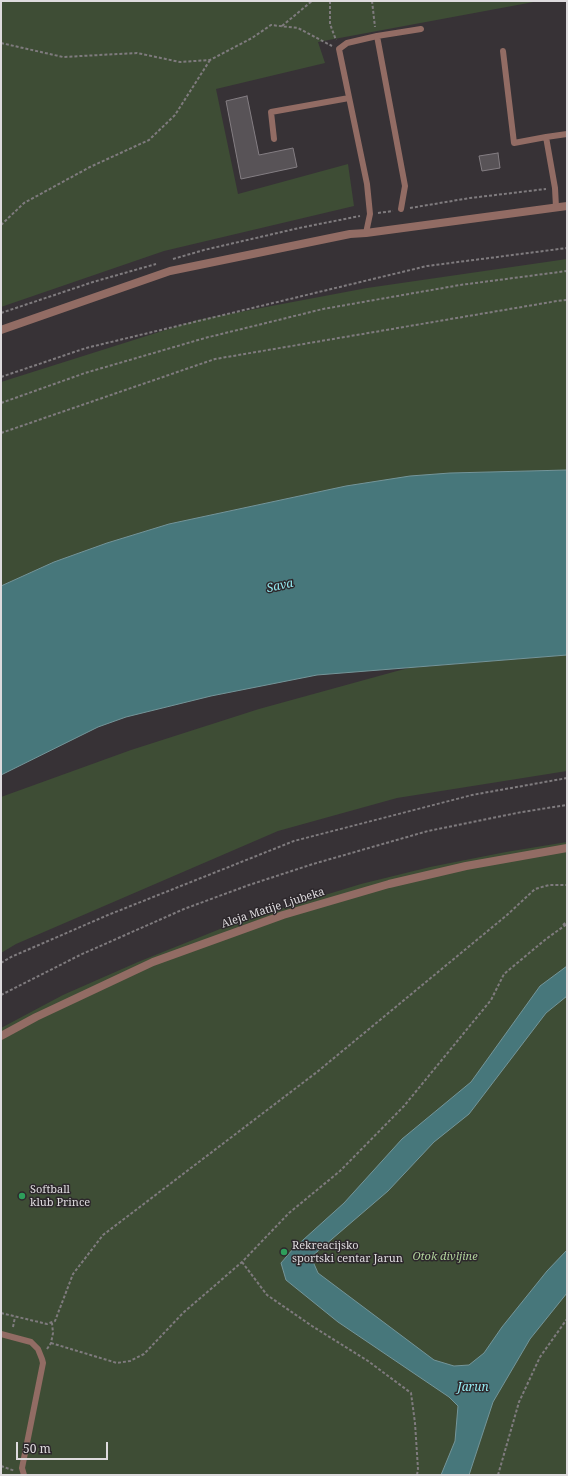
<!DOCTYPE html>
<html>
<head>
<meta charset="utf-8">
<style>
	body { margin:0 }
	#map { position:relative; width:568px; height:1476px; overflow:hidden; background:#373236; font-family:"Noto Serif",serif }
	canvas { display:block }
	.frame { position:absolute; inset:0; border:2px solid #dedbde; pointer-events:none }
	.scale { position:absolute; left:16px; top:1442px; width:92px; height:18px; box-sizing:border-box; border:2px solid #dedbde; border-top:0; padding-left:5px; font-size:12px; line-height:14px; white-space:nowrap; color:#dedbde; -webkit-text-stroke:3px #2d282c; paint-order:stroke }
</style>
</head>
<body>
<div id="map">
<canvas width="568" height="1476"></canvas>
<div class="frame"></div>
<div class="scale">50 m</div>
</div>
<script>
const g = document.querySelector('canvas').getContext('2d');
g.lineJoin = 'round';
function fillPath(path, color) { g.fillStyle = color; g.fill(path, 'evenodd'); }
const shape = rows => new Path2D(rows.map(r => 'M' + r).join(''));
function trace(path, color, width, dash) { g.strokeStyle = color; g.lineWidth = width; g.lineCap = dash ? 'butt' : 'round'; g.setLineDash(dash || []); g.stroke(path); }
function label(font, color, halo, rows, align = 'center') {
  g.font = font + ' "Noto Serif",serif'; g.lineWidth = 3; g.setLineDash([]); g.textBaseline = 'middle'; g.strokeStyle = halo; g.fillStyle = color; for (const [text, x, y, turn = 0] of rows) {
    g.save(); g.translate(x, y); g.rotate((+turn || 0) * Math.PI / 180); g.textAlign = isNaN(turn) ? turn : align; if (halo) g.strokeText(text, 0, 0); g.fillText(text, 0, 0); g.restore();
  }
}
fillPath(shape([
	[1,1,539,1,318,42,325,63,216,89,238,194,348,164,354,206,164,251,1,307],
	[567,259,567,470,450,473,346,486,169,524,107,543,54,562,1,586,1,382,197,320,367,288],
	[567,655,567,771,397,798,278,831,16,944,1,953,1,797,131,750,259,709,397,671,409,668],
	[567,842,567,1475,1,1475,1,1028,63,995,138,962,240,921,361,884,430,867,506,852]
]), '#3e4d35');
const water = shape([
	[567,470,567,655,317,675,211,696,126,717,98,727,1,775,1,586,54,562,107,543,169,524,346,486,410,476,450,473,567,470],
	[567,966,567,996,546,1013,469,1114,434,1142,388,1191,311,1257,318,1273,434,1360,454,1366,469,1365,484,1353,502,1327,547,1271,567,1250,567,1293,530,1339,493,1402,469,1475,441,1475,455,1441,458,1406,449,1397,338,1322,286,1280,281,1263,293,1249,344,1203,402,1139,471,1082,540,986,567,966]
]);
fillPath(water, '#47777b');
trace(water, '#749599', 1);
const building = shape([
	[247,96,259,155,293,148,297,167,241,179,226,101,247,96],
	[498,153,500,168,482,171,479,156,498,153]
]);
fillPath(building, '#585357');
trace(building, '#847e83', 1);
trace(shape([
	[330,1,330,24,336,40],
	[372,1,375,27],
	[282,26,312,1],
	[1,43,63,57,137,53,180,62,210,60,252,38,271,25,298,28,332,46],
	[410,208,470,198,546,189],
	[378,213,393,211],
	[1,225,24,203,90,167,149,140,175,115,210,60],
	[173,259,204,250,299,228,360,216],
	[1,313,93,282,156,264],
	[1,377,86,348,427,266,567,248],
	[1,403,85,373,205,338,323,309,460,285,567,271],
	[1,433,215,359,557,301,567,300],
	[563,925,567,921],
	[1,963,11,957,108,915,294,841,472,795,567,778],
	[1,995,80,955,184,909,249,885,313,864,428,831,522,812,567,805],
	[242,1262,267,1295,312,1326,368,1361,411,1393,415,1423,418,1469,417,1475],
	[1,1313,47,1324,55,1321,73,1274,103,1235,317,1072,507,915,535,889,549,885,567,885],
	[13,1327,15,1317],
	[51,1343,117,1363,130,1361,144,1354,183,1313,242,1262,289,1213,340,1171,404,1106,491,1000,504,974,546,939,567,924],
	[47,1349,51,1343,53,1333,52,1323],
	[1,1466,15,1471],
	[498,1475,519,1402,540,1357,567,1319]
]), '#7f7b7e', 2, [3, 2]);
trace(shape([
	[377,36,421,29],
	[503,51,514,143,546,137],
	[274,139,271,112,349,98],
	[556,207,555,188,546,137,567,134],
	[366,233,370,214,367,184,339,49,347,43,377,36,405,186,401,209],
	[1,1334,31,1342,38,1349,42,1359,43,1363,22,1468,24,1475]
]), '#926c64', 6);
trace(shape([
	[1,330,170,271,350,234,366,233,567,206],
	[1,1036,36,1017,153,962,283,915,389,884,466,866,567,848]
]), '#926c64', 8);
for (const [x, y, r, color] of [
	[22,1196,4,"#2e9e5b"],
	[284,1252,4,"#2e9e5b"]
]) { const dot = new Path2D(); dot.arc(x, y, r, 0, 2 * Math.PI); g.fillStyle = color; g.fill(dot); trace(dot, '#2d282c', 1.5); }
label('11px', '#dedbde', '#2d282c', [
	["Aleja Matije Ljubeka",273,908,-18]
]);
label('11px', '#dedbde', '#2d282c', [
	["Softball",30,1190],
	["klub Prince",30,1203],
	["Rekreacijsko",292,1246],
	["sportski centar Jarun",292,1259]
], 'left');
label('italic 11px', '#afd19a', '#2d282c', [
	["Otok divljine",445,1257]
]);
label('italic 12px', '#95eaf1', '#2d282c', [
	["Sava",280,586,-12],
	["Jarun",473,1388]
]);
</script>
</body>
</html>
